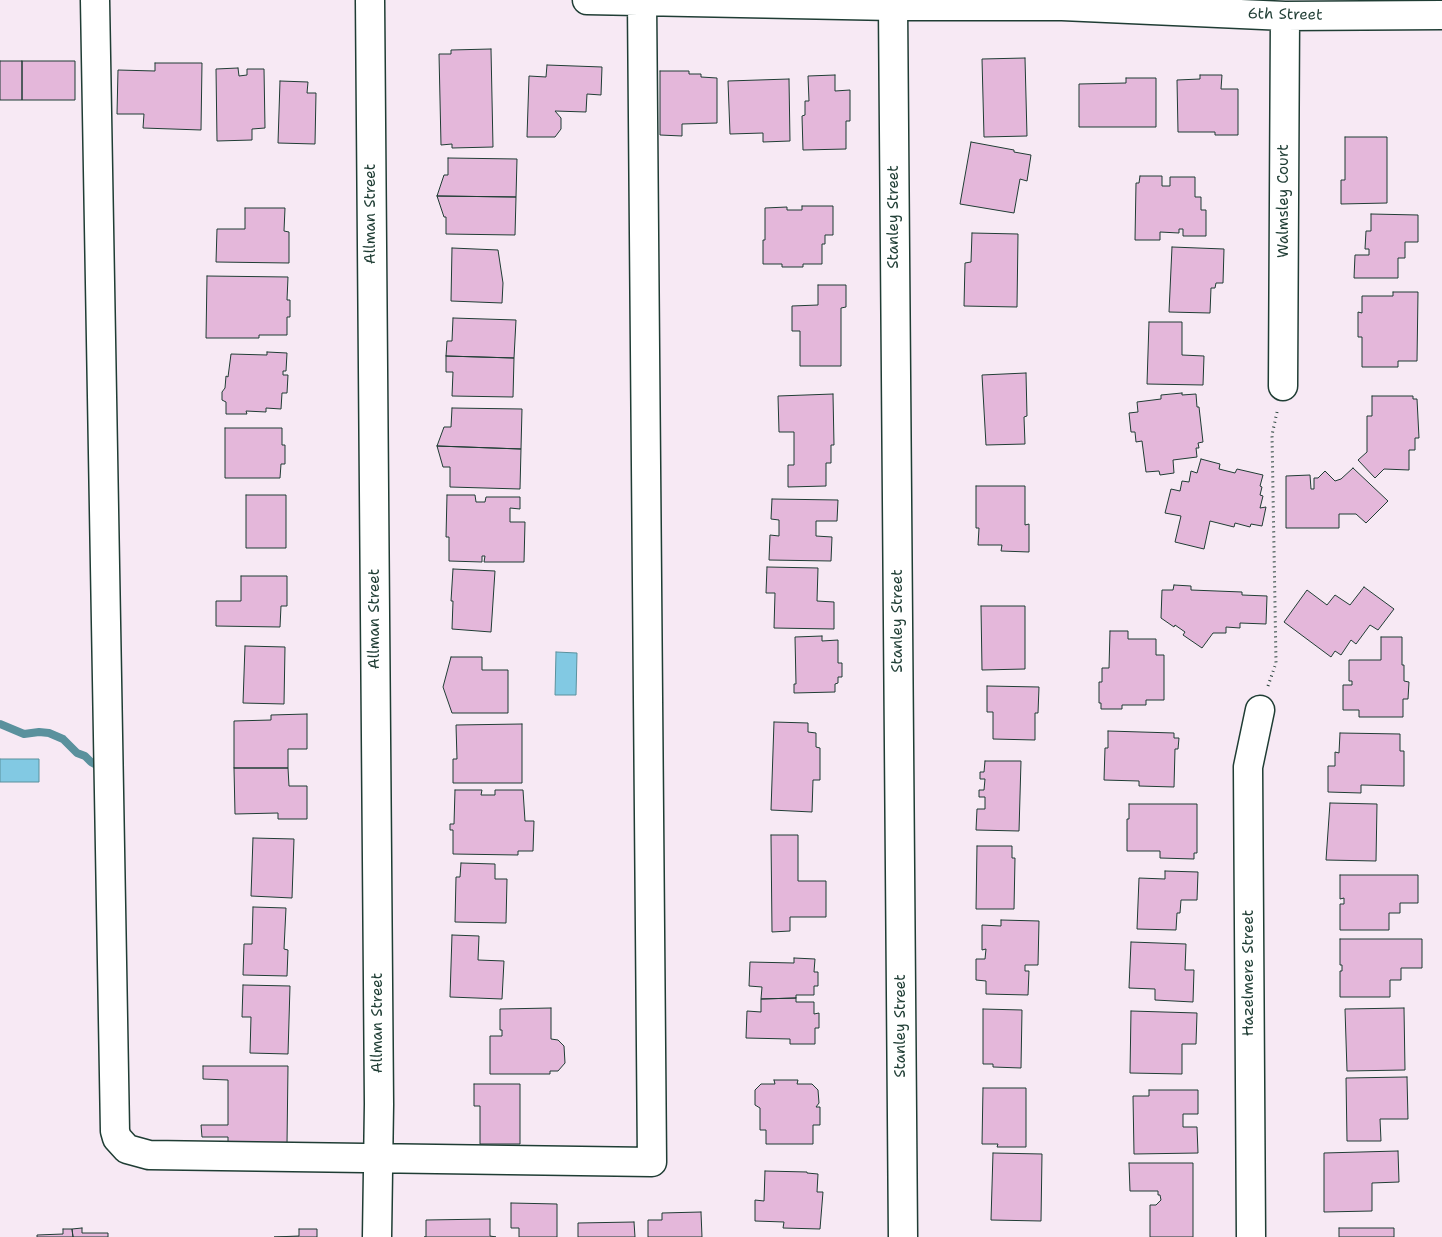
<!DOCTYPE html>
<html>
<head>
<meta charset="utf-8">
<style>
	body { margin:0 }
	canvas { display:block; background:#f7e9f4 }
</style>
</head>
<body>
<canvas width="1442" height="1237"></canvas>
<script>
const g = document.querySelector('canvas').getContext('2d');
g.lineJoin = 'round';
function fillPath(path, color) { g.fillStyle = color; g.fill(path, 'evenodd'); }
const shape = rows => new Path2D(rows.map(r => 'M' + r).join(''));
function trace(path, color, width, dash) { g.strokeStyle = color; g.lineWidth = width; g.lineCap = dash ? 'butt' : 'round'; g.setLineDash(dash || []); g.stroke(path); }
function label(font, color, halo, rows, align = 'center') {
  g.font = font + ' "Shantell Sans",sans-serif'; g.lineWidth = 5; g.setLineDash([]); g.textBaseline = 'middle'; g.strokeStyle = halo; g.fillStyle = color; for (const [text, x, y, turn = 0] of rows) {
    g.save(); g.translate(x, y); g.rotate((+turn || 0) * Math.PI / 180); g.textAlign = isNaN(turn) ? turn : align; if (halo) g.strokeText(text, 0, 0); g.fillText(text, 0, 0); g.restore();
  }
}
const water = shape([
	[556,652,577,653,576,695,555,695,556,652],
	[0,759,39,759,39,782,0,782,0,759]
]);
fillPath(water, '#82c9e3');
trace(water, '#5a919d', 1);
trace(shape([
	[0,724,24,734,39,732,49,733,63,739,77,753,85,756,91,762,100,767]
]), '#5a919d', 8);
const building = shape([
	[491,49,493,147,452,148,452,144,441,145,439,54,451,54,451,50,491,49],
	[1025,58,1027,136,984,137,982,59,1025,58],
	[0,61,22,61,22,100,0,100,0,61],
	[22,61,75,61,75,100,22,100,22,61],
	[155,63,202,63,201,130,143,128,144,114,117,114,118,70,155,71,155,63],
	[547,65,602,67,601,95,587,94,586,112,555,111,561,118,561,129,555,137,527,137,529,76,546,77,547,65],
	[238,68,239,76,247,75,247,69,264,69,265,128,252,129,252,140,217,141,216,69,238,68],
	[660,71,689,71,689,74,701,74,701,77,717,78,717,123,682,124,682,136,660,135,660,71],
	[835,75,835,91,850,90,850,121,846,121,846,149,803,150,802,116,805,115,805,101,809,101,808,76,835,75],
	[1200,75,1222,75,1221,89,1238,89,1238,135,1215,135,1215,132,1178,132,1177,80,1200,79,1200,75],
	[1126,78,1156,78,1156,127,1079,127,1079,84,1126,83,1126,78],
	[789,79,790,141,763,142,763,133,730,134,728,81,789,79],
	[280,81,308,82,307,93,316,93,315,144,278,143,280,81],
	[1345,137,1387,137,1387,203,1341,204,1341,180,1345,180,1345,137],
	[971,142,1014,150,1014,152,1031,155,1027,181,1020,179,1014,213,960,204,971,142],
	[448,158,517,159,516,197,437,196,444,175,448,175,448,158],
	[1140,176,1162,176,1162,186,1170,186,1170,177,1195,177,1195,197,1201,197,1201,210,1206,210,1206,236,1183,236,1183,229,1179,229,1179,233,1160,232,1160,240,1135,240,1136,183,1139,183,1140,176],
	[437,196,516,197,515,235,446,234,446,217,444,217,437,196],
	[802,206,833,206,833,235,825,235,825,244,822,244,822,264,803,264,803,267,782,267,782,264,763,264,763,240,765,240,765,208,787,207,787,210,802,210,802,206],
	[245,208,285,208,284,231,289,232,289,263,216,262,217,229,245,229,245,208],
	[1371,214,1418,215,1418,242,1405,242,1405,258,1398,258,1398,278,1354,278,1355,255,1369,255,1369,249,1365,249,1366,231,1371,231,1371,214],
	[972,233,1018,234,1017,307,964,306,965,263,971,262,972,233],
	[1172,247,1224,249,1223,283,1216,283,1215,288,1211,288,1210,313,1169,312,1172,247],
	[452,248,498,250,503,283,502,303,451,301,452,248],
	[207,276,288,277,287,300,290,300,290,317,287,317,287,335,259,335,259,338,206,338,207,276],
	[818,285,846,285,846,307,841,308,841,366,800,366,800,331,792,331,792,306,818,305,818,285],
	[1393,292,1418,292,1417,361,1398,361,1398,367,1362,367,1362,337,1358,337,1358,312,1362,313,1362,296,1393,296,1393,292],
	[453,318,516,320,514,358,446,356,447,341,452,341,453,318],
	[1149,322,1182,322,1182,355,1204,356,1203,385,1147,384,1149,322],
	[267,352,287,353,286,371,283,371,283,375,288,375,287,393,282,393,281,409,266,408,266,412,246,411,247,414,226,414,226,402,222,400,222,392,225,388,226,376,228,377,231,354,267,355,267,352],
	[446,356,514,358,513,397,452,396,453,372,446,372,446,356],
	[1026,373,1027,416,1024,417,1025,444,986,445,982,375,1026,373],
	[1182,393,1182,395,1196,394,1197,407,1199,407,1203,442,1198,443,1199,448,1196,448,1197,457,1173,460,1174,473,1160,475,1159,471,1146,472,1142,441,1136,442,1135,432,1131,432,1129,413,1138,412,1137,402,1161,399,1161,395,1182,393],
	[833,394,834,445,831,445,831,463,826,463,826,486,788,487,788,465,794,465,794,432,779,432,778,396,833,394],
	[1372,396,1413,396,1413,399,1417,399,1419,438,1415,438,1415,450,1409,450,1409,470,1384,469,1375,478,1358,460,1367,452,1367,416,1372,416,1372,396],
	[452,408,522,409,521,449,437,446,444,427,451,427,452,408],
	[225,428,282,428,282,445,285,445,285,464,281,464,280,478,225,478,225,428],
	[437,446,521,449,520,489,450,487,450,467,443,467,437,446],
	[1201,459,1220,464,1219,469,1235,473,1237,469,1263,475,1260,486,1262,487,1260,495,1263,496,1260,508,1266,507,1262,526,1251,524,1250,527,1235,523,1234,527,1210,521,1204,549,1175,542,1181,516,1165,513,1171,489,1180,491,1182,481,1189,482,1191,471,1197,473,1201,459],
	[1353,468,1388,501,1366,523,1356,514,1339,514,1339,528,1286,528,1286,476,1310,475,1311,489,1314,489,1314,478,1318,478,1325,471,1335,481,1341,479,1353,468],
	[976,486,1025,486,1025,525,1029,524,1029,552,1001,551,1002,545,978,545,979,528,976,528,976,486],
	[246,495,286,495,286,548,246,548,246,495],
	[447,495,475,495,476,502,485,502,486,497,520,497,520,509,510,508,510,522,525,522,524,562,484,562,485,556,482,556,482,562,449,561,449,537,446,537,447,495],
	[772,499,838,500,837,521,816,521,816,536,832,537,831,561,769,560,770,535,779,536,779,520,771,519,772,499],
	[767,567,818,568,817,601,834,602,834,629,774,628,775,593,766,593,767,567],
	[453,569,495,571,491,632,452,629,453,601,451,601,453,569],
	[241,576,287,576,287,606,281,606,280,627,216,626,216,601,241,601,241,576],
	[1174,585,1191,586,1191,590,1242,592,1242,595,1267,596,1266,624,1240,623,1240,628,1226,627,1226,633,1213,633,1202,648,1183,635,1185,632,1175,625,1174,627,1161,618,1162,590,1173,590,1174,585],
	[1364,587,1394,609,1378,630,1370,625,1356,644,1351,640,1341,655,1335,651,1331,657,1284,622,1307,590,1327,605,1335,595,1350,605,1364,587],
	[981,606,1025,606,1025,669,982,670,981,606],
	[1110,631,1128,631,1128,639,1156,639,1156,655,1164,655,1164,700,1146,700,1146,705,1122,705,1122,709,1101,709,1101,703,1099,703,1099,682,1102,682,1102,668,1109,668,1110,631],
	[822,636,822,641,838,640,838,663,842,663,842,677,838,677,838,683,835,684,835,692,794,693,794,684,796,684,795,637,822,636],
	[1381,637,1402,637,1402,665,1404,665,1404,681,1409,682,1408,699,1403,699,1403,717,1359,717,1359,710,1343,710,1343,685,1352,685,1352,681,1349,681,1349,660,1381,660,1381,637],
	[245,646,285,647,284,704,243,703,245,646],
	[451,657,482,657,482,670,508,670,508,713,452,713,443,687,451,657],
	[987,686,1039,687,1038,713,1035,713,1035,740,993,739,993,712,987,712,987,686],
	[307,714,307,749,288,749,288,768,234,768,234,721,271,720,271,715,307,714],
	[774,722,808,723,808,732,816,733,816,747,820,748,820,780,813,780,812,812,771,810,774,722],
	[522,724,522,783,453,783,453,759,457,759,456,725,522,724],
	[1108,731,1174,733,1174,738,1179,738,1178,749,1175,749,1174,787,1139,786,1139,781,1104,780,1105,748,1108,748,1108,731],
	[1340,733,1400,734,1400,751,1404,751,1404,786,1361,785,1361,793,1328,792,1328,766,1335,766,1335,752,1339,753,1340,733],
	[985,761,1021,761,1019,831,976,830,977,809,985,809,985,797,979,797,979,790,984,790,985,779,980,779,980,772,984,772,985,761],
	[234,768,288,768,289,786,307,786,307,819,278,819,278,813,235,814,234,768],
	[455,790,482,790,481,795,495,795,495,790,523,790,525,821,534,821,533,851,518,851,518,855,453,854,453,830,450,830,450,824,454,824,455,790],
	[1330,803,1377,804,1376,861,1326,860,1330,803],
	[1129,804,1197,804,1197,853,1194,853,1194,859,1160,858,1160,851,1127,851,1127,819,1129,819,1129,804],
	[771,835,798,835,798,881,826,881,826,917,790,917,790,931,772,932,771,835],
	[253,838,294,839,292,898,251,896,253,838],
	[977,846,1012,846,1012,858,1015,858,1014,909,976,909,977,846],
	[461,863,495,864,495,879,507,879,506,923,455,922,456,877,460,877,461,863],
	[1165,871,1198,872,1197,900,1181,900,1180,913,1177,913,1176,930,1137,929,1139,878,1165,879,1165,871],
	[1340,875,1418,875,1418,903,1400,903,1400,913,1389,913,1389,930,1340,930,1340,904,1344,904,1344,898,1340,899,1340,875],
	[253,907,286,908,284,949,288,950,287,976,243,975,244,944,252,944,253,907],
	[1001,920,1039,921,1038,965,1025,965,1025,971,1029,971,1028,995,986,994,986,981,976,980,976,959,985,959,986,949,982,950,982,925,1001,926,1001,920],
	[452,935,479,936,478,960,504,961,502,999,450,997,452,935],
	[1340,939,1422,939,1422,968,1401,968,1401,980,1390,980,1390,997,1340,997,1340,971,1342,971,1342,965,1340,965,1340,939],
	[1131,942,1186,944,1185,970,1194,970,1193,1002,1155,1000,1155,989,1129,988,1131,942],
	[794,958,815,959,814,972,818,972,818,986,814,986,814,995,796,995,796,998,761,999,762,987,749,986,750,962,794,963,794,958],
	[243,985,290,986,288,1054,250,1053,251,1017,242,1017,243,985],
	[796,998,796,1002,814,1002,814,1014,819,1013,819,1028,815,1028,815,1044,790,1044,790,1039,746,1038,747,1011,761,1012,761,999,796,998],
	[551,1008,551,1039,558,1040,564,1046,565,1063,558,1071,550,1071,550,1074,490,1074,490,1036,502,1036,502,1030,500,1030,500,1009,551,1008],
	[1404,1008,1405,1070,1347,1071,1345,1009,1404,1008],
	[983,1009,1022,1010,1021,1068,993,1067,993,1064,983,1064,983,1009],
	[1131,1011,1197,1013,1196,1044,1182,1044,1182,1074,1130,1073,1131,1011],
	[203,1066,288,1066,287,1144,228,1144,228,1137,202,1137,201,1125,228,1125,228,1080,203,1079,203,1066],
	[1407,1077,1408,1119,1380,1119,1381,1141,1347,1141,1346,1078,1407,1077],
	[774,1080,798,1080,797,1084,812,1084,818,1090,819,1103,816,1107,820,1107,820,1125,813,1125,813,1144,766,1144,766,1130,760,1130,760,1108,755,1105,755,1090,761,1084,775,1084,774,1080],
	[474,1084,520,1084,520,1144,480,1144,480,1106,474,1106,474,1084],
	[983,1088,1026,1088,1026,1147,997,1147,998,1144,982,1144,983,1088],
	[1149,1090,1198,1090,1198,1114,1183,1114,1183,1127,1197,1127,1198,1153,1134,1154,1133,1096,1149,1096,1149,1090],
	[1398,1151,1399,1182,1372,1183,1372,1211,1324,1212,1324,1153,1398,1151],
	[993,1153,1042,1154,1041,1221,991,1220,993,1153],
	[1129,1163,1193,1163,1193,1237,1150,1237,1150,1205,1156,1205,1161,1200,1160,1195,1158,1195,1158,1191,1130,1191,1129,1163],
	[765,1171,807,1172,807,1173,818,1174,817,1192,823,1192,820,1229,783,1228,784,1222,755,1221,755,1200,764,1201,765,1171],
	[511,1203,557,1204,557,1237,519,1237,519,1228,511,1228,511,1203],
	[701,1212,702,1237,648,1237,648,1220,662,1220,662,1213,701,1212],
	[490,1219,490,1236,496,1237,424,1237,426,1237,426,1220,490,1219],
	[634,1222,635,1237,578,1237,578,1223,634,1222],
	[82,1228,82,1233,108,1233,108,1237,73,1237,72,1229,82,1228],
	[1339,1228,1394,1228,1394,1237,1339,1237,1339,1228],
	[63,1229,72,1229,73,1237,37,1237,37,1235,63,1234,63,1229],
	[299,1229,317,1229,317,1237,274,1237,299,1236,299,1229]
]);
fillPath(building, '#e4b7da');
trace(building, '#1f3d34', 1);
const minor = shape([
	[95,0,115,1131,117,1138,127,1149,149,1155,652,1162,642,1],
	[370,0,379,1104,377,1237],
	[587,0,893,6,1062,6,1285,16,1442,15],
	[893,6,903,1237],
	[1283,386,1285,16],
	[1251,1237,1248,767,1260,710]
]);
trace(minor, '#1f3d34', 31);
trace(shape([
	[1268,686,1276,663,1272,435,1277,412]
]), '#1f3d34', 3, [1, 4]);
trace(minor, '#fff', 28);
label('15px', '#1f3d34', '#fff', [
	["6th Street",1285,15,1],
	["Walmsley Court",1284,201,-90],
	["Allman Street",371,214,-90],
	["Stanley Street",894,217,-90],
	["Allman Street",375,619,-90],
	["Stanley Street",898,621,-90],
	["Hazelmere Street",1249,973,-90],
	["Allman Street",378,1023,-90],
	["Stanley Street",901,1026,-90]
]);
</script>
</body>
</html>
